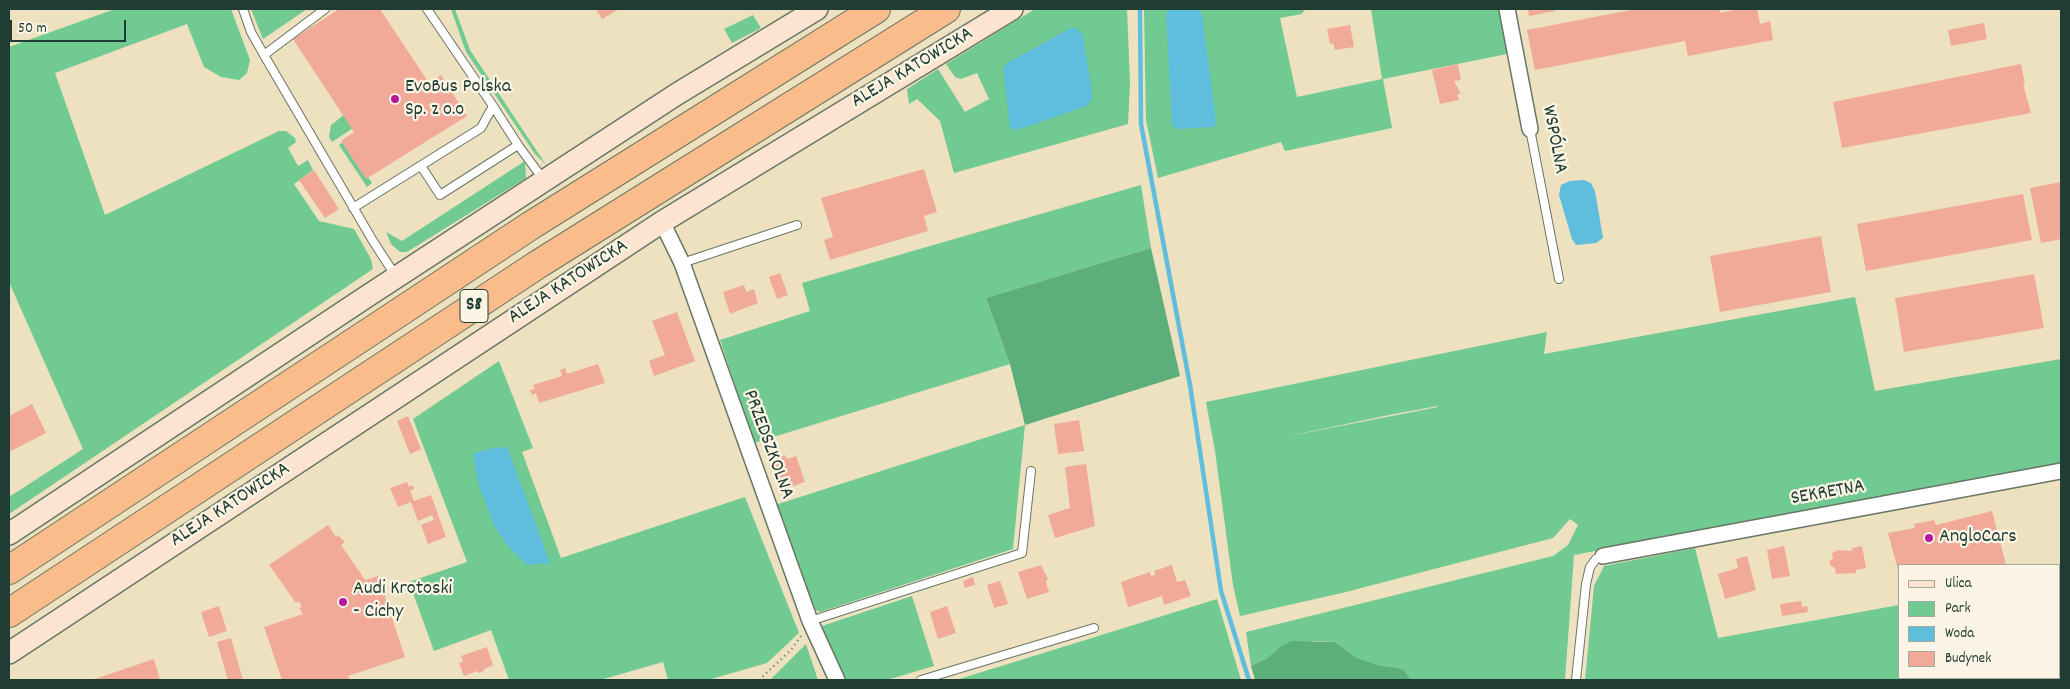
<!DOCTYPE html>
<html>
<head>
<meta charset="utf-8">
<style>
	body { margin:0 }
	#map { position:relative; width:2070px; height:689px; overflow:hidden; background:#ede1bf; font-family:Dekko,sans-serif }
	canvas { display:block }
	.frame { position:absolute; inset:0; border:10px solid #1f3d34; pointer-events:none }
	.legend { position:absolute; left:1898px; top:564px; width:162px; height:115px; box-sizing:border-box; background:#fcf5e5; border:1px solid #a4ab9e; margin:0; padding:6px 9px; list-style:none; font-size:15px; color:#1f3d34 }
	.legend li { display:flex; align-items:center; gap:10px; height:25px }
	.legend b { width:25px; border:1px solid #a4ab9e }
	.scale { position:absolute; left:10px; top:20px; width:116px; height:22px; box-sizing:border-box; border:2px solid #1f3d34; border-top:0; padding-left:6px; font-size:15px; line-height:18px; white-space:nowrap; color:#1f3d34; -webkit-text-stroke:4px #fcf5e5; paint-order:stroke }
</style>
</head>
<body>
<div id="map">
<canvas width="2070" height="689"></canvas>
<div class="frame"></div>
<ul class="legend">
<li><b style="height:6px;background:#fde4d0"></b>Ulica</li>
<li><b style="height:14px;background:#70ca91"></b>Park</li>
<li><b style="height:14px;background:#5fbddd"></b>Woda</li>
<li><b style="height:14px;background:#f1aa98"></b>Budynek</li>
</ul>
<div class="scale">50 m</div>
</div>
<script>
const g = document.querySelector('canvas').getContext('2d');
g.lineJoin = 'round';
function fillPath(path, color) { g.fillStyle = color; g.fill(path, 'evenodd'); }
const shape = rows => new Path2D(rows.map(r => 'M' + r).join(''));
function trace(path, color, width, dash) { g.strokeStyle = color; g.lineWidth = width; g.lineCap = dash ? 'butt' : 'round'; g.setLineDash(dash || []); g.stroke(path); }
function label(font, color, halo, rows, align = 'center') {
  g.font = font + ' Dekko,sans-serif'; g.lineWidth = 4.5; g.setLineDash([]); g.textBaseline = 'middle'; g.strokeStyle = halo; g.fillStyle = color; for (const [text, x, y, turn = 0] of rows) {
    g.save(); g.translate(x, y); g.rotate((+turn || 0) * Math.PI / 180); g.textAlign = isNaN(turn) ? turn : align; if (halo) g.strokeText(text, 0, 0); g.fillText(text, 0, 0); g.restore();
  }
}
fillPath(shape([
	[115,9,231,9,250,60,247,73,239,80,221,77,204,67,187,24,55,73,105,215,279,131,286,131,295,138,296,142,288,148,298,166,308,160,313,170,294,184,319,221,354,229,371,259,373,269,9,514,9,497,83,449,9,282,9,47],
	[251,9,307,9,263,39],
	[451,9,455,9,470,50,546,165,535,154,466,52],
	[1035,9,1127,9,1130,83,1128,124,954,173,940,121,917,99,909,104,907,89,938,69,965,112,989,99,977,73,961,79,955,77,946,64],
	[1144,9,1305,9,1302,14,1280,18,1297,97,1382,79,1371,9,1503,9,1512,53,1383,79,1392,128,1285,151,1281,142,1158,178,1146,120],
	[753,15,761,28,732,43,724,29],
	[344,115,353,128,332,142,329,137,331,125],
	[344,141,372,183,367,187,339,145],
	[525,161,526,178,407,252,400,252,391,244,386,232,402,241],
	[1141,185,1151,248,986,298,1010,364,754,443,720,340,810,311,802,283],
	[1855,297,1875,391,2061,359,2061,463,1574,555,1565,680,1411,680,1403,669,1378,665,1357,658,1335,642,1314,641,1281,646,1266,659,1251,666,1246,632,1553,556,1568,545,1578,525,1570,519,1553,538,1342,593,1240,616,1233,585,1215,451,1206,402,1547,332,1544,354],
	[1438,406,1438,407,1284,437,1394,414],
	[499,361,533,448,522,452,561,558,745,497,799,633,767,663,708,680,668,680,663,662,600,680,509,680,491,630,434,651,409,582,467,562,413,419],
	[1025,425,1013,549,820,612,812,608,775,505],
	[1695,548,1718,638,1899,605,1899,678,2059,678,2059,576,2061,576,2061,680,1585,680,1594,586,1604,566],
	[912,596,934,666,887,680,845,680,839,672,822,626],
	[1217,599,1241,680,956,680,1095,637],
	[806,644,818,680,770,680]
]), '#70ca91');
fillPath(shape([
	[1151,248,1180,376,1025,425,1010,364,986,298],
	[1292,641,1335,642,1357,658,1378,665,1403,669,1411,680,1255,680,1251,666,1266,659,1281,646]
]), '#5cae7b');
fillPath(shape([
	[1170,9,1198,9,1202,14,1216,121,1214,127,1176,129,1172,125,1166,13],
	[1073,27,1082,33,1093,97,1087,106,1017,130,1010,128,1003,68,1007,63],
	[1584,180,1591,183,1595,191,1603,238,1596,243,1576,245,1572,239,1559,195,1561,185,1570,181],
	[507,447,550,563,527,565,507,545,494,525,479,486,473,454,493,448]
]), '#5fbddd');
trace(shape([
	[1140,9,1141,124,1190,385,1221,591,1249,680]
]), '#5fbddd', 4.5);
fillPath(shape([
	[339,9,380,9,429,83,441,75,467,116,366,179,341,141,354,132,293,39],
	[596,9,619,9,602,19],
	[1528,9,1555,9,1555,11,1529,16],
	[1636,9,1719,9,1720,13,1739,9,1757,9,1760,24,1770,21,1773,40,1688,56,1685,41,1535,70,1527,30],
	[1984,23,1987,39,1951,46,1948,30],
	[1350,25,1354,47,1335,50,1333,43,1330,44,1327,29],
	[1458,64,1461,80,1454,81,1461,94,1457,94,1459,100,1440,104,1432,70],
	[2021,64,2025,84,2023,84,2031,113,1842,148,1833,102],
	[924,169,937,212,924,216,928,231,830,260,824,240,833,237,821,198],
	[314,170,339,209,325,218,299,180],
	[2061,182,2061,239,2041,243,2030,188],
	[2023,194,2032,240,1866,271,1857,224],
	[1821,236,1831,292,1720,312,1710,256],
	[780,273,788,295,777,299,769,277],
	[2034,274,2044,328,1904,352,1895,298],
	[744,285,746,292,754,289,758,303,730,314,723,292],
	[677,312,695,361,654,376,649,361,665,355,652,321],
	[598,364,605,383,539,403,536,393,532,395,530,390,535,389,533,385,562,376,560,370,565,368,567,374],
	[32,404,46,433,9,452,9,416],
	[408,416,421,449,410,454,397,421],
	[1079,420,1084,451,1058,454,1054,424],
	[785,455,787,459,796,456,805,482,782,490,773,464,780,461,779,457],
	[1086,464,1095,526,1055,538,1048,515,1070,508,1065,467],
	[407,482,409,487,413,485,414,489,410,491,414,501,431,495,446,537,428,544,421,525,434,520,432,515,418,521,411,502,398,507,390,488],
	[1992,511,2006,565,1899,565,1898,570,1888,533,1915,528,1914,524,1934,520,1936,525],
	[328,525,336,537,338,535,345,542,341,545,365,580,378,576,405,657,348,676,350,680,282,680,264,627,303,614,299,608,302,607,299,601,296,603,269,565],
	[1784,546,1790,576,1772,579,1767,550],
	[1862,546,1866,568,1856,570,1856,573,1836,574,1835,568,1831,566,1829,561,1833,559,1832,553,1839,550,1851,551,1853,548],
	[1747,556,1756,590,1725,599,1718,574,1738,568,1736,559],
	[1041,565,1048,579,1046,582,1049,592,1027,599,1018,572],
	[1172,565,1177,582,1185,580,1191,596,1164,605,1162,596,1128,607,1121,582,1150,572,1151,576,1155,575,1154,571],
	[973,577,975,585,965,588,963,581],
	[1000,581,1008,604,994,608,987,585],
	[1801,601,1802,607,1807,606,1808,612,1782,616,1780,604],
	[219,606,227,631,209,637,201,612],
	[947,606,956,633,938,639,930,612],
	[231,638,243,680,228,680,217,642],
	[487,647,493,665,484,669,484,671,478,673,477,671,464,676,459,663,463,662,461,656],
	[154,659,160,680,92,680]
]), '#f1aa98');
const lane = shape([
	[243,9,251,32,264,55,373,241,395,275],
	[264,55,325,9],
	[493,106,518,145],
	[1530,129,1559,279],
	[421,166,440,195,518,145,543,179],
	[353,208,481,128,493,106,427,9],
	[682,263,797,225],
	[810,621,1022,553,1031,471],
	[921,680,1094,628],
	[1576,680,1586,584,1590,567,1596,559,1603,556]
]);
const street = shape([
	[1507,9,1530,129],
	[662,222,682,263,810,621,837,680],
	[1603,556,2061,471]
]);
const secondary = shape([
	[9,534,369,295,677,94,817,9],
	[9,653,662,222,1012,9]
]);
const highway = shape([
	[9,570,530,226,876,9],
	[9,613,537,265,946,9]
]);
trace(lane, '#677665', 10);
trace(street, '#677665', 18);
trace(secondary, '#677665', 24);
trace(highway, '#677665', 30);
trace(shape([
	[759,680,791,650,801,636]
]), '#677665', 2.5, [1, 4]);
trace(lane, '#fff', 8);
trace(street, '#fff', 15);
trace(secondary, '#fde4d0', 21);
trace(highway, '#f9bc8a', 28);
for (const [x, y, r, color] of [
	[395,99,5,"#b5179e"],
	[1929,538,5,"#b5179e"],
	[343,602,5,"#b5179e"]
]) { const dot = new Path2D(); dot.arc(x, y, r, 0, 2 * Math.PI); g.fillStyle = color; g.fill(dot); trace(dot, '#fcf5e5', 2); }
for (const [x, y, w] of [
	[474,306,28]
]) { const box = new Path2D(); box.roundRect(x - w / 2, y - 16.5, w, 33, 4); g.fillStyle = '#fcf5e5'; g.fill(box); trace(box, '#1f3d34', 1); }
label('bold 19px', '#1f3d34', null, [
	["S8",474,306]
]);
label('20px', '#1f3d34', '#fcf5e5', [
	["ALEJA KATOWICKA",913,69,-31],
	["WSPÓLNA",1553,140,79],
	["ALEJA KATOWICKA",569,283,-33],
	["PRZEDSZKOLNA",767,445,70],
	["SEKRETNA",1828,494,-10],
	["ALEJA KATOWICKA",231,506,-33]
]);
label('20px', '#1f3d34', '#fcf5e5', [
	["EvoBus Polska",405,88],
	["Sp. z o.o",405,111],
	["AngloCars",1939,538],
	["Audi Krotoski",353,590],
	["- Cichy",353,613]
], 'left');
</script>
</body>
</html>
